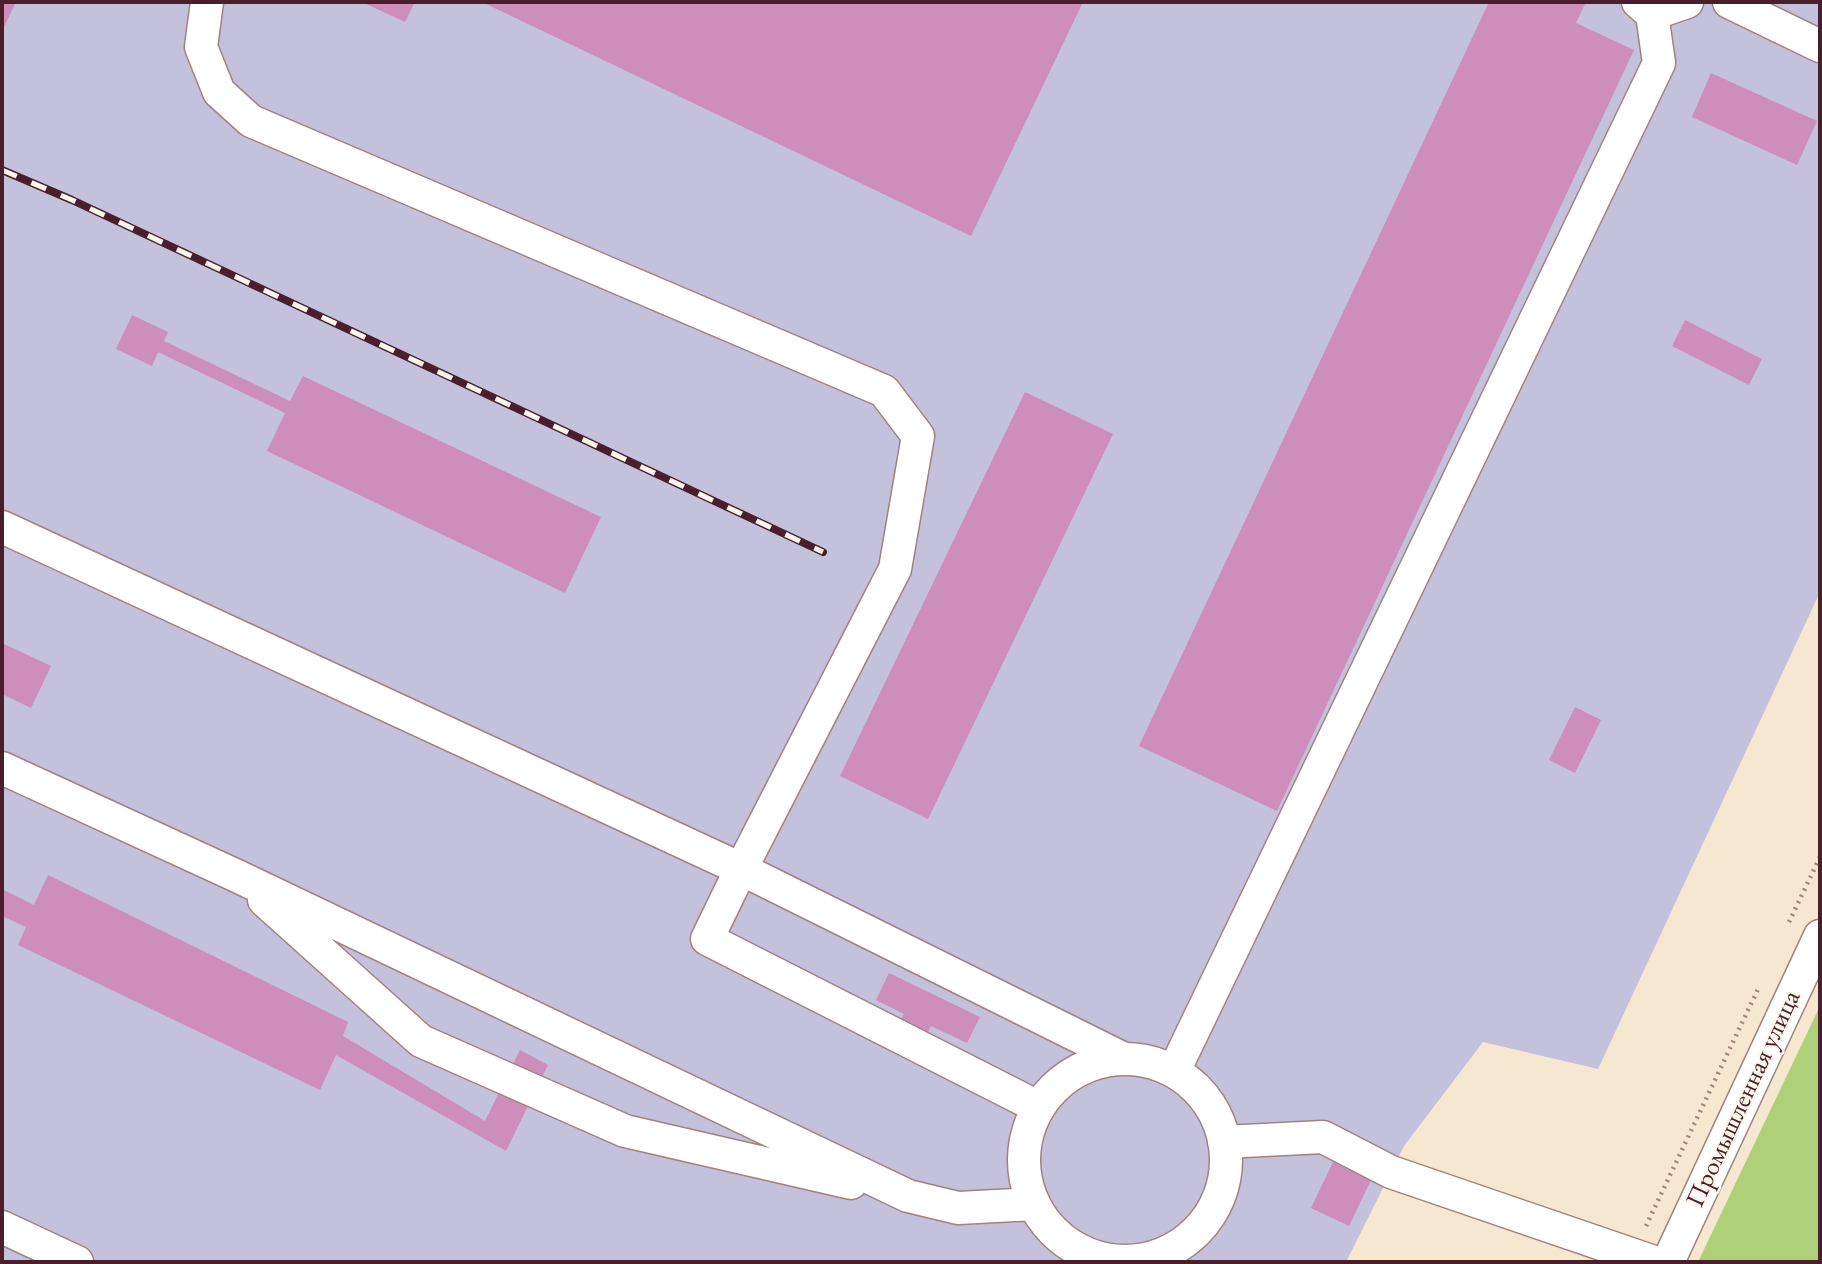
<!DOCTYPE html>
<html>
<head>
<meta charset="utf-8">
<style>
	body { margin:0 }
	#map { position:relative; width:1822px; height:1264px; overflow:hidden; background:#f6e7d0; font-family:"EB Garamond",serif }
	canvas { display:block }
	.frame { position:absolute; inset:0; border:4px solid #4a1f2b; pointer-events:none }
</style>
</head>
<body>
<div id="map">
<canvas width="1822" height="1264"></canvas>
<div class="frame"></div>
</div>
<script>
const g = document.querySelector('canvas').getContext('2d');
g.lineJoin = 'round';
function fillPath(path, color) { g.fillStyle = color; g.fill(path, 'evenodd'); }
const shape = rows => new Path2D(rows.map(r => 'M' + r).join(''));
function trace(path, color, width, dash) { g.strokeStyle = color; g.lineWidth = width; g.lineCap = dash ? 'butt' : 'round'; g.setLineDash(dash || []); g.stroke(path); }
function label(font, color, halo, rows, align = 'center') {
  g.font = font + ' "EB Garamond",serif'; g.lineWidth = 5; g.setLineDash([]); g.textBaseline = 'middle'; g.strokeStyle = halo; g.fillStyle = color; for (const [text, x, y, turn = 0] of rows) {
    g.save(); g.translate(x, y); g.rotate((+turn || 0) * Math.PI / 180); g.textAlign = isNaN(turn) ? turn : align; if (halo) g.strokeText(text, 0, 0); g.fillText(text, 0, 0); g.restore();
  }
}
fillPath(shape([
	[2,2,1820,2,1820,592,1598,1069,1483,1042,1404,1146,1346,1262,2,1262]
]), '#c3c1db');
fillPath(shape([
	[1820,1006,1820,1262,1698,1262]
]), '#add078');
fillPath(shape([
	[2,2,16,2,2,31],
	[362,2,415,2,405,22],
	[482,2,1083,2,971,236],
	[1489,2,1586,2,1576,23,1634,50,1277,811,1139,746],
	[1711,73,1817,121,1797,165,1692,117],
	[132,315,168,332,164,341,290,401,303,376,601,517,565,593,267,451,285,413,158,352,152,366,116,349],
	[1685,320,1762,359,1749,385,1672,346],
	[1025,392,1113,434,928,819,840,776],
	[2,643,51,666,31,708,2,694],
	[1575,707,1601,720,1575,773,1549,760],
	[48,875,348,1022,343,1036,485,1121,520,1050,548,1065,506,1151,336,1055,320,1090,18,945,26,927,2,916,2,889,34,905],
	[889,973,980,1017,967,1043,931,1026,927,1034,900,1021,904,1014,876,1000],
	[1333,1162,1371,1180,1349,1226,1311,1208]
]), '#cd8ebc');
const minor = shape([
	[207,2,201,47,219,92,251,121,884,391,918,436,895,569,741,869,1122,1058],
	[1729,2,1820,46],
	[1652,14,1687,2],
	[2,527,741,869,707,939,1038,1107],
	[2,768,237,876,908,1196,958,1208,1034,1204],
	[264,900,421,1041,625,1131,851,1183],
	'1024 1160a101 101 0 1 1 202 0a101 101 0 1 1-202 0Z',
	[1174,1071,1659,63,1652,14,1638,2],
	[1224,1142,1323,1137,1391,1172,1654,1262],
	[2,1227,77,1262],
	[1668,1262,1820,936]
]);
trace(minor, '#a0837e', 35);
trace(shape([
	[1789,922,1820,857],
	[1646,1226,1759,987]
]), '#a0837e', 4.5, [2, 5]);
trace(minor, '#fff', 32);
const rail = shape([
	[2,170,72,200,823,552]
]);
trace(rail, '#4a1f2b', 8);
trace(rail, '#fbf7ec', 5, [16]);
label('26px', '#4a1f2b', '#fbf7ec', [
	["Промышленная улица",1744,1099,-65]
]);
</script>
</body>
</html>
